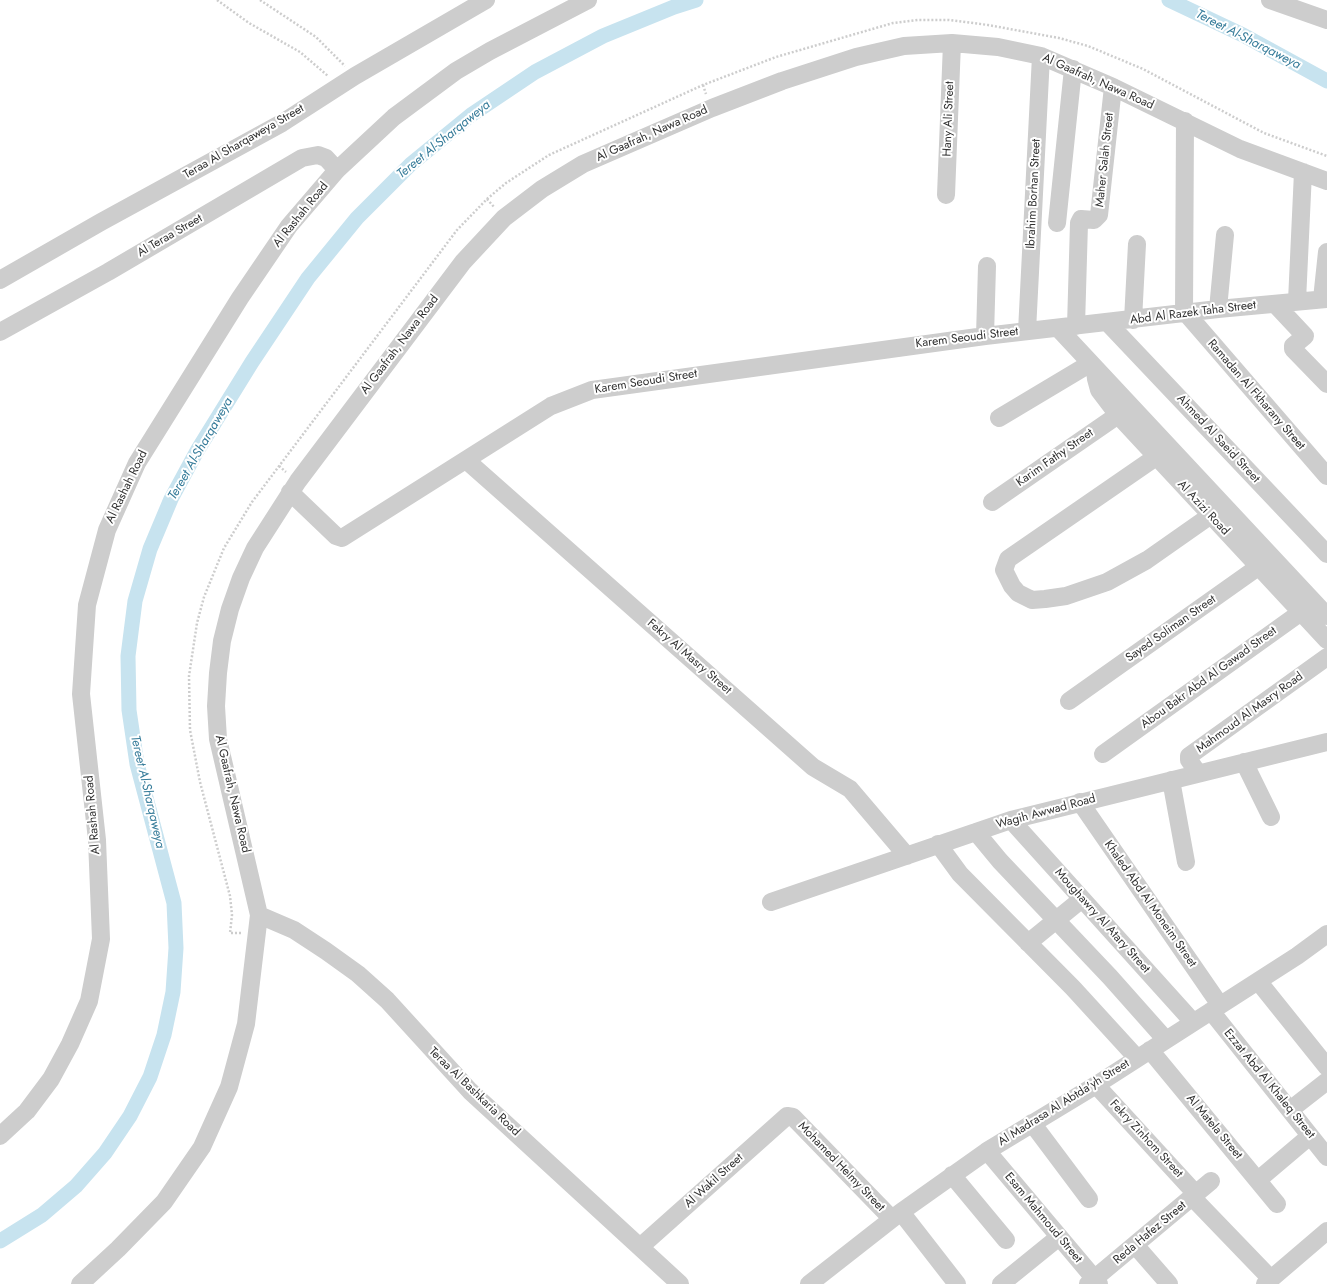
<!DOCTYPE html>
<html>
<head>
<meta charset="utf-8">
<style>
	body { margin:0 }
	canvas { display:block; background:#fff }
</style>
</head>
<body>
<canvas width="1327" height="1284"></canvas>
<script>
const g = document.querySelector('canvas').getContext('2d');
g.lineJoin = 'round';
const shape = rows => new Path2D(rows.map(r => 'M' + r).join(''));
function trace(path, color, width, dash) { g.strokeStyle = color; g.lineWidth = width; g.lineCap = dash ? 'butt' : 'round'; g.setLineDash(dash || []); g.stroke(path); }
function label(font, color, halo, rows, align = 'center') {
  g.font = font + ' Jost,sans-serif'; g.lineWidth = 4; g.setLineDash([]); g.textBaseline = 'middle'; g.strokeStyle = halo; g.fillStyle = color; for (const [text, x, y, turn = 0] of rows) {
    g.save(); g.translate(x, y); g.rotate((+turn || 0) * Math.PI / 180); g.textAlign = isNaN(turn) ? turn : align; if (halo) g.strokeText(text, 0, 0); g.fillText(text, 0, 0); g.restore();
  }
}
trace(shape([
	[1169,0,1243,35,1327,81],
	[0,1241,42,1215,76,1186,105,1153,130,1116,150,1077,164,1035,173,992,176,948,174,903,137,764,129,710,128,656,135,601,150,549,171,499,197,451,252,362,308,278,357,218,411,164,471,115,535,72,603,36,674,7,696,0]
]), '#c7e3ef', 15);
trace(shape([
	[217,0,249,23,300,52,328,76],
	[260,0,316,37,345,66],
	[703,85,706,94],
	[487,199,494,207],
	[279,466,286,472],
	[241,933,230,933,232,915,230,896,200,782,190,730,189,676,197,623,204,597,224,548,252,502,457,230,487,199,506,183,549,155,703,85,776,57,893,23,918,20,949,20,988,25,1059,38,1088,46,1143,69,1264,133,1327,156]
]), '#cdcdcd', 2.5, [2, 2]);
trace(shape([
	[1270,0,1327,20],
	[946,195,952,43],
	[1057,223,1073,69],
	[0,280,101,222,282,123,355,76,486,0],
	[1322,299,1327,252],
	[1297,301,1303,172],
	[1275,304,1305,336,1293,346,1293,349,1327,384],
	[1218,309,1225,235],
	[1184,313,1185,121],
	[1186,313,1327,476],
	[1133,320,1137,244],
	[1108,323,1327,554],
	[1076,326,1079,223,1081,219,1094,220,1099,215,1113,87],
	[1058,328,1327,616],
	[1027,331,1041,56],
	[0,332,108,272,302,158,318,155,326,158,337,170],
	[985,336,987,266],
	[1095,370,1096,379,1099,390,1118,415,1327,640],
	[999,418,1091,363],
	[1169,448,1008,559,1004,570,1012,586,1018,593,1032,600,1045,599,1066,596,1107,582,1147,560,1224,506],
	[466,460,813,767,850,789,907,856],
	[290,492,336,536,342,538,551,406,592,390,985,336,1218,309,1327,299],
	[992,502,1118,415],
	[1069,701,1268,560],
	[1103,754,1311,605],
	[1244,762,1271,817],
	[1198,773,1189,760,1189,756,1327,657],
	[1171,780,1186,862],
	[1080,802,1220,1005],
	[1011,820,1193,1022],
	[976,832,1000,861,1110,977,1166,1040],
	[938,844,960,874,1073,988,1137,1058],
	[771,902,1011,820,1327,742],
	[259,915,294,930,326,951,358,974,387,1000,470,1091,680,1284],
	[1028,943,1082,899],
	[1258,981,1327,1067],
	[1211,1011,1327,1157],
	[1150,1050,1277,1204],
	[1096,1085,1196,1194],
	[1290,1110,1327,1081],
	[1032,1123,1089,1199],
	[0,1136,27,1111,51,1079,70,1044,89,1001,101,939,97,840,81,694,87,605,107,530,137,463,240,298,289,226,337,170,394,117,456,71,490,51,588,0],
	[987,1151,1099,1284],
	[952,1175,1006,1240],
	[1258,1180,1310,1136],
	[1192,1197,1271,1279],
	[901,1212,957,1284],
	[1135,1245,1169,1284],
	[640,1247,787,1116,793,1117,892,1219],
	[80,1284,118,1249,164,1202,202,1147,229,1087,246,1024,259,915,218,739,216,706,218,673,222,641,230,609,241,578,255,548,298,481,463,262,504,218,542,189,583,164,712,108,782,81,856,57,904,46,952,43,998,47,1041,56,1113,87,1240,149,1327,181],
	[809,1284,901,1212,987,1151,1096,1085,1297,956,1327,934],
	[1001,1284,1059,1237],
	[1088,1284,1211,1181],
	[1265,1284,1327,1231]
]), '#cdcdcd', 18);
label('12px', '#303030', '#fff', [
	["Al Gaafrah, Nawa Road",1098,82,24],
	["Hany Ali Street",949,119,-88],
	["Al Gaafrah, Nawa Road",652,134,-24],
	["Teraa Al Sharqaweya Street",244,142,-30],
	["Maher Salah Street",1105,160,-84],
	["Ibrahim Borhan Street",1034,194,-87],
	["Al Rashah Road",301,215,-51],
	["Al Teraa Street",170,236,-30],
	["Abd Al Razek Taha Street",1193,313,-7],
	["Karem Seoudi Street",967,338,-7],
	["Al Gaafrah, Nawa Road",400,345,-53],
	["Karem Seoudi Street",646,382,-9],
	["Ramadan Al Fkharany Street",1256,395,49],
	["Ahmed Al Saeid Street",1218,439,47],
	["Karim Fathy Street",1055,458,-35],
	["Al Rashah Road",127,487,-64],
	["Al Azizi Road",1203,508,47],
	["Sayed Soliman Street",1171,629,-35],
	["Fekry Al Masry Street",689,657,41],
	["Abou Bakr Abd Al Gawad Street",1209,678,-36],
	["Mahmoud Al Masry Road",1250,713,-36],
	["Al Gaafrah, Nawa Road",232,794,77],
	["Wagih Awwad Road",1046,812,-15],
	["Al Rashah Road",93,815,-95],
	["Khaled Abd Al Moneim Street",1150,904,55],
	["Moughawry Al Atary Street",1102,921,48],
	["Ezzat Abd Al Khaleq Street",1269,1084,51],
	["Teraa Al Bashkaria Road",474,1092,44],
	["Al Madrasa Al Abtda'yh Street",1064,1103,-32],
	["Al Matela Street",1214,1127,50],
	["Fekry Zinhom Street",1146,1139,47],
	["Mohamed Helmy Street",841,1167,46],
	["Al Wakil Street",714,1181,-42],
	["Esam Mahmoud Street",1043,1218,50],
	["Reda Hafez Street",1150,1233,-40]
]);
label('italic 13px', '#367c9a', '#fff', [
	["Tereet Al-Sharqaweya",1248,40,27],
	["Tereet Al-Sharqaweya",444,140,-39],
	["Tereet Al-Sharqaweya",201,449,-60],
	["Tereet Al-Sharqaweya",147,792,77]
]);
</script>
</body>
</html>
